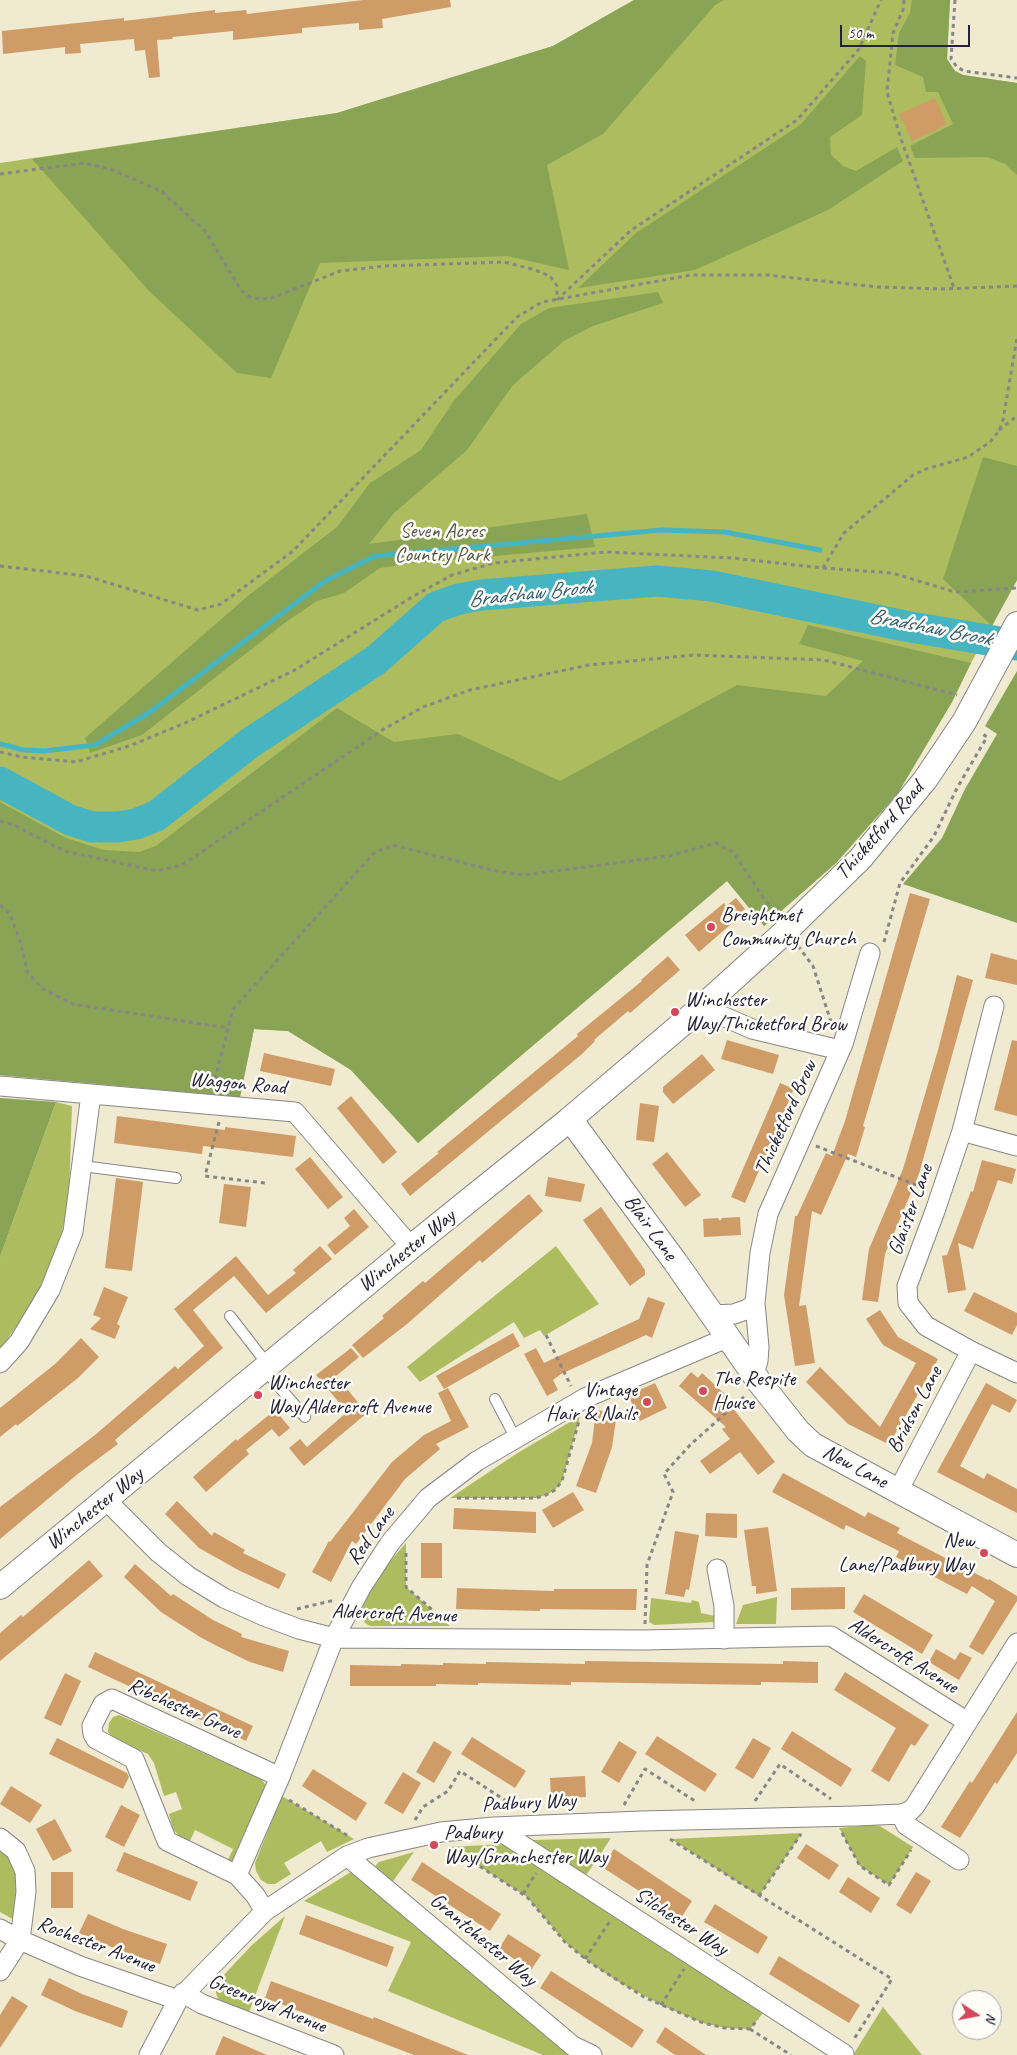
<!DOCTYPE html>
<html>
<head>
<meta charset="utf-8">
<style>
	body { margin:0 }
	#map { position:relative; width:1017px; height:2055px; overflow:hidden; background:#efead0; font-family:Caveat,sans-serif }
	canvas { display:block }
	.north { position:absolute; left:952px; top:1990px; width:50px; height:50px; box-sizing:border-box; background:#fdfcf7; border:1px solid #a5a5ac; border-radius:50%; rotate:101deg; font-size:14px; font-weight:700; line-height:20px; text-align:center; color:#22223b }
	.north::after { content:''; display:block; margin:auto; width:18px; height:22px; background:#d1495b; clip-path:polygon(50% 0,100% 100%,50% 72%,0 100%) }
	.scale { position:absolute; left:840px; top:25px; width:130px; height:22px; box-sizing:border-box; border:2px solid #22223b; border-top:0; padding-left:6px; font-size:15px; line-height:18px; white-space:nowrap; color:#22223b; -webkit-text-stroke:4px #fdfcf7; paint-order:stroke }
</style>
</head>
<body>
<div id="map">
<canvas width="1017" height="2055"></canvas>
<div class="north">N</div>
<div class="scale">50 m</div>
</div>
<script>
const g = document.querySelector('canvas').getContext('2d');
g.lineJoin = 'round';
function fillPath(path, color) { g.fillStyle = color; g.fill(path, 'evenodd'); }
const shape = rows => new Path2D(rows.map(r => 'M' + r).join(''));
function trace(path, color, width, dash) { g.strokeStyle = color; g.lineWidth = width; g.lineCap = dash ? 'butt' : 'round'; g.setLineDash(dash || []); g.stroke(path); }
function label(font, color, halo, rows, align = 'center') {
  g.font = font + ' Caveat,sans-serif'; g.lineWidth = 5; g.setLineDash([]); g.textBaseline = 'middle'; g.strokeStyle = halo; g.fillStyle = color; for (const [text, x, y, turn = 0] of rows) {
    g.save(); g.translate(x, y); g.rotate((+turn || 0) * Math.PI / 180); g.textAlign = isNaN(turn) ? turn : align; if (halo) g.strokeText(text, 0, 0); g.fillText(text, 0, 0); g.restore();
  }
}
fillPath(shape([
	[634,0,950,0,947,59,955,71,963,75,1017,83,1017,580,971,663,952,702,898,793,836,863,764,926,727,881,418,1143,351,1070,288,1031,254,1029,240,1097,0,1075,0,163,337,113,553,46],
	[56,1102,72,1106,69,1196,62,1232,49,1271,32,1303,0,1350,0,1257],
	[556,1246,599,1304,544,1336,540,1330,524,1338,514,1322,420,1382,407,1367],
	[580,1416,562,1481,555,1490,546,1495,536,1498,450,1498,516,1454],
	[406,1543,406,1587,450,1626,370,1626,365,1623,362,1616,363,1606,371,1590,385,1567],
	[777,1597,776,1624,736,1624,743,1605],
	[651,1598,691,1603,692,1600,699,1602,701,1613,715,1616,715,1622,654,1625,649,1622],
	[119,1715,261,1779,265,1784,266,1792,234,1863,227,1862,233,1849,195,1830,189,1843,182,1839,173,1829,169,1814,182,1809,176,1792,164,1796,154,1763,148,1754,114,1739,108,1732,109,1723,113,1717],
	[282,1796,354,1839,327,1852,321,1841,284,1863,291,1874,275,1884,268,1884,261,1880,256,1871,255,1863],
	[873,1825,880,1826,913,1847,889,1885,860,1866,839,1828],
	[802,1833,759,1896,671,1839],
	[611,1838,585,1877,532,1840],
	[504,1844,763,2013,750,2029,725,2028,703,2023,661,2005,617,1981,589,1962,565,1942,527,1897,450,1847],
	[0,1845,12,1857,20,1874,18,1922,0,1912],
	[414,1852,391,1884,376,1870,376,1865,379,1862],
	[354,1870,578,2055,543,2055,388,1991,411,1942,304,1901],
	[285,1916,249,2012,222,2003,218,1999,216,1993,217,1985,222,1977,251,1946],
	[883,2007,922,2055,853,2055]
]), '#adbc5e');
fillPath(shape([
	[634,0,724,0,715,5,603,134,547,165,569,270,507,256,320,263,271,378,237,373,149,291,32,159,337,113,553,46],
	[912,0,950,0,947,59,955,71,963,75,1017,83,1017,175,1005,164,987,157,915,158,910,146,953,124,938,92,926,92,923,77,895,65,899,33,910,13],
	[860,56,866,61,862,115,830,137,831,155,843,166,856,171,897,147,903,161,828,210,695,270,578,288,636,233,800,125],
	[658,292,663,303,593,326,564,341,513,385,467,450,394,513,369,544,587,514,595,547,407,564,380,568,344,593,317,601,286,622,142,735,90,753,85,738,249,595,337,527,370,483,421,450,453,402,521,324,549,308],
	[983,457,1017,466,1017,580,992,626,943,579],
	[808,625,971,663,952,702,898,793,836,863,764,926,727,881,418,1143,351,1070,288,1031,254,1029,240,1097,0,1075,0,802,66,838,104,850,139,852,156,846,337,708,394,742,458,734,560,781,737,685,826,696,863,661,799,644],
	[1017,671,1017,923,903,884,942,838,965,789,997,734,985,726],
	[0,1098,56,1102,0,1257]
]), '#8aa455');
trace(shape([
	[0,744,24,750,44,751,95,745,150,712,325,581,375,556,662,530,725,532,820,550]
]), '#47b4c2', 5);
trace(shape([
	[0,782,70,820,92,827,117,827,136,824,156,816,250,743,376,660,436,607,459,599,481,595,657,581,712,586,905,626,1017,645]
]), '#47b4c2', 31);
fillPath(shape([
	[363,0,450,0,451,7,382,19,383,28,359,30,359,23,302,28,302,33,233,40,233,31,172,37,173,39,157,40,160,77,149,78,145,50,135,51,134,39,80,44,81,53,65,54,65,47,3,54,2,31,124,18,124,21,215,10,215,13,246,10,247,14],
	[935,98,947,125,912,141,899,114],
	[910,893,930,899,863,1126,865,1127,856,1157,848,1154,821,1215,812,1211,799,1306,806,1305,815,1363,795,1366,784,1295,795,1216,797,1216,826,1153,832,1156,845,1121],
	[736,898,745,909,736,917,737,919,699,952,685,935,724,903,726,906],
	[991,953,1017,960,1017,985,985,978],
	[668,956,680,970,630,1013,628,1011,594,1040,595,1041,582,1054,410,1196,401,1184,439,1153,437,1152,578,1036,577,1034,642,981,641,980],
	[957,975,973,980,919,1174,885,1254,878,1302,862,1300,869,1249,903,1169,938,1050],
	[727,1040,779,1055,773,1074,721,1059],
	[1012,1040,1017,1041,1017,1116,994,1110],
	[264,1053,335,1069,331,1086,260,1071],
	[702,1054,715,1070,673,1104,663,1092,663,1087],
	[780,1083,794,1089,745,1203,731,1197],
	[351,1096,397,1152,383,1164,337,1108],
	[640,1103,659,1106,654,1142,636,1140],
	[117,1116,225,1130,225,1127,296,1136,293,1157,203,1146,202,1154,114,1143],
	[667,1152,701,1195,685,1207,652,1164],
	[310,1157,343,1197,328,1209,295,1169],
	[982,1160,1016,1169,1012,1184,998,1180,973,1249,958,1243,966,1290,948,1293,942,1256,947,1255,971,1191,973,1192],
	[548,1177,585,1184,581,1202,545,1196],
	[116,1178,143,1182,132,1271,105,1268],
	[224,1184,251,1187,246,1227,219,1223],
	[529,1194,543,1211,482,1263,480,1260,407,1324,363,1358,352,1345,384,1318,382,1316,423,1281,425,1283],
	[601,1207,645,1270,645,1275,630,1286,583,1220],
	[354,1209,369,1227,335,1255,327,1245,350,1226,344,1218],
	[740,1217,741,1235,704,1237,703,1219,718,1218,720,1221,722,1218],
	[320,1246,332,1259,266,1313,234,1276,193,1310,223,1348,115,1440,118,1444,79,1473,0,1539,0,1507,95,1435,175,1366,178,1369,204,1346,174,1309,236,1256,268,1295,296,1273,293,1270],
	[104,1287,128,1297,117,1324,120,1326,115,1339,90,1329,101,1318,93,1315],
	[974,1292,1017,1313,1017,1325,1012,1335,964,1311],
	[648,1297,665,1303,652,1338,646,1335,561,1374,553,1380,558,1390,547,1396,524,1354,536,1348,544,1363,639,1319],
	[880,1310,898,1337,938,1359,905,1417,904,1416,892,1440,900,1447,898,1449,848,1424,806,1382,820,1367,880,1427,916,1363,883,1345,866,1319],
	[513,1333,520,1346,444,1389,436,1376],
	[81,1338,99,1357,78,1378,17,1426,16,1424,0,1437,0,1408,55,1364],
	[351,1348,359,1357,336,1376,367,1413,304,1466,289,1448,300,1439,307,1447,347,1412,316,1375],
	[691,1372,698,1378,702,1373,727,1396,725,1398,775,1462,758,1475,740,1452,710,1474,700,1461,730,1439,722,1429,726,1427,679,1386],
	[655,1383,667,1408,640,1421,628,1395],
	[986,1383,1017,1400,1010,1413,992,1404,960,1466,984,1479,987,1473,1017,1489,1017,1513,937,1472],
	[448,1388,469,1427,436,1444,440,1449,405,1479,356,1544,352,1541,331,1582,312,1572,329,1541,330,1542,392,1462,424,1435,451,1421,438,1393],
	[275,1410,290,1428,279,1437,272,1429,246,1450,249,1454,206,1492,193,1477,236,1439,237,1441],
	[596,1410,617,1413,612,1447,596,1493,576,1486,592,1443],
	[783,1473,865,1517,868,1512,900,1528,897,1533,988,1580,989,1579,1017,1596,1017,1601,983,1655,969,1647,995,1601,972,1586,967,1594,896,1557,899,1551,846,1525,844,1530,772,1492],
	[573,1492,584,1510,553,1528,542,1510],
	[177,1501,212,1536,214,1532,245,1550,243,1553,286,1574,279,1589,240,1571,199,1548,165,1514],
	[454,1508,536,1512,536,1533,453,1529],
	[706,1513,737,1514,737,1538,705,1536],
	[768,1527,777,1591,756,1594,756,1586,752,1586,744,1530],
	[675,1531,699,1535,689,1590,686,1589,684,1597,665,1594],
	[421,1543,442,1543,442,1578,421,1578],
	[89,1560,103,1576,0,1661,0,1633,21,1615,23,1617],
	[135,1564,171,1596,173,1594,213,1620,242,1634,241,1637,289,1651,283,1672,250,1662,217,1646,200,1637,161,1612,124,1577],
	[845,1587,845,1609,791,1610,791,1588],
	[457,1588,554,1591,554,1589,637,1589,636,1610,540,1609,540,1611,456,1609],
	[864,1594,933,1635,922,1654,853,1612],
	[936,1649,955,1660,960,1652,972,1658,959,1680,929,1662],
	[95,1652,253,1726,246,1741,88,1667],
	[585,1661,783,1664,783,1661,818,1662,818,1683,761,1682,761,1685,571,1682,571,1685,478,1683,478,1685,436,1684,436,1686,350,1686,350,1665,401,1666,401,1664,443,1665,443,1663,486,1664,486,1662,585,1664],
	[845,1672,929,1725,915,1746,911,1744,889,1782,871,1771,896,1728,834,1690],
	[65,1673,81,1681,61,1726,44,1718],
	[1017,1712,1017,1753,997,1784,995,1782,960,1838,941,1827,970,1781,972,1783],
	[792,1731,852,1769,841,1787,781,1749],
	[657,1736,717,1774,705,1792,645,1754],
	[472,1737,526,1771,515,1788,461,1754],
	[57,1738,127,1773,129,1777,123,1789,49,1754],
	[753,1738,771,1748,753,1779,735,1768],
	[434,1741,452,1752,434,1783,416,1772],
	[619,1741,637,1752,619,1783,601,1772],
	[313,1769,367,1803,356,1821,302,1786],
	[403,1772,421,1783,403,1814,384,1803],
	[585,1776,586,1797,551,1799,550,1778],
	[11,1786,42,1805,30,1823,0,1804],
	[121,1805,140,1815,124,1847,105,1837],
	[55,1819,72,1851,53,1861,36,1829],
	[806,1844,839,1865,829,1880,797,1858],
	[614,1849,692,1901,681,1918,602,1867],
	[124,1852,198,1882,190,1901,116,1871],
	[422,1862,501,1914,490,1931,411,1880],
	[51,1872,73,1872,73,1908,51,1908],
	[916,1872,931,1881,911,1914,896,1905],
	[848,1877,880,1898,871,1913,839,1892],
	[715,1904,768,1937,758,1954,704,1922],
	[88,1914,123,1929,167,1944,160,1964,116,1949,79,1933],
	[306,1915,394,1947,387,1967,299,1934],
	[508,1934,541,1955,531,1970,499,1949],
	[779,1956,860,2005,849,2023,769,1974],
	[551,1971,644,2030,632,2048,540,1988],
	[49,1978,82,1994,128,2011,122,2028,75,2011,41,1995],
	[271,1981,373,2019,374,2017,468,2055,414,2055,265,1998],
	[12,1996,28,2006,0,2048,0,2015],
	[665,2027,681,2038,706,2055,675,2055,656,2042],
	[223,2036,267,2055,215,2055]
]), '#cf9c67');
const service = shape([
	[82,1166,176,1178],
	[230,1316,268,1365],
	[264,1369,305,1417],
	[495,1399,516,1439]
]);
const minor = shape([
	[994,1006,962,1131,935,1211,907,1286,908,1303,926,1326,971,1351,1017,1373],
	[702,1007,752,1029,840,1050],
	[0,1086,295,1112,411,1247],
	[962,1131,1017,1146],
	[713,1315,734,1314,748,1309,755,1303],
	[0,1363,19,1342,50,1290,73,1232,91,1094],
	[754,1373,758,1361,759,1347,755,1303,760,1253,768,1214,843,1044,870,953],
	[898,1491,971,1351],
	[106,1500,158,1552,188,1576,224,1598,264,1616,299,1629,334,1638,644,1640,831,1636,966,1721],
	[717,1569,724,1606,724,1639],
	[901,1814,906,1825,959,1860],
	[494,1827,844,2054],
	[0,1838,16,1851,25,1871,26,1892,20,1940,0,1971],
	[347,1856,573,2046,592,2055],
	[237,1875,167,1841,134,1759,96,1739,93,1734,92,1726,103,1704,112,1699,280,1777],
	[265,1911,255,1895,237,1875,280,1777,334,1638,362,1586,390,1543,428,1498,477,1461,585,1398,729,1337],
	[0,1929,20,1940,80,1966,178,2000],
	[183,1993,202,2004,334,2055],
	[149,2055,178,2000,265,1911,347,1856,368,1848,441,1832,494,1827,642,1821,856,1816,901,1814,910,1811,915,1806,1017,1643]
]);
const tertiary = shape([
	[570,1119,676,1263,760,1383,798,1431,813,1445,1017,1555],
	[0,1587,411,1247,570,1119,702,1007,786,931,860,859,925,780,964,722,1017,624]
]);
trace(service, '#888686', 12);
trace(minor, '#888686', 21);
trace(tertiary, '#888686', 26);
trace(shape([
	[904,0,903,10,893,33,887,92,900,136,954,288],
	[955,0,951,59,957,67,964,71,1017,78],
	[0,174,84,163,110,169,161,191,205,231,241,290,251,298,269,299,340,271,385,266,504,262,532,269,550,276,557,286,557,300],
	[557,300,630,231,797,120,859,49,881,0],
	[999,430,1017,416],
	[0,566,86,576,198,610,221,604,293,551,517,317,542,302,691,275,767,275,878,287,942,289,1017,286],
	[823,568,892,573,955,592,1017,588],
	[0,752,22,757,76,762,129,746,183,724,295,670,412,597,452,575,494,563,605,552,732,558,823,568,844,533,913,475,926,469,968,457,990,442,999,431,1003,420,1017,338],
	[0,821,14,825,64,851,157,871,182,865,384,729,423,707,470,690,589,665,694,655,824,660,957,695],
	[0,905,10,914,20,941,28,973,43,989,73,1004,228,1028],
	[884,942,900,883,934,836,957,788,987,737,980,732],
	[798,946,813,966,831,1022],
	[213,1087,233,1009,375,852,393,845,500,872,524,875,669,856,716,843,733,852,775,915],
	[219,1122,205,1176,265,1183],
	[816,1146,924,1188],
	[546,1335,571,1386],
	[457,1498,536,1498,546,1495,555,1490,562,1481,579,1421],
	[406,1553,406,1587,445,1621],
	[297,1609,335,1600],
	[645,1624,647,1565,673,1492,664,1474,690,1445,746,1395],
	[289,1800,350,1837],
	[755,1801,780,1764,831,1799],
	[624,1805,645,1769,695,1801],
	[415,1820,423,1807,448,1791,460,1771,517,1808],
	[842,1833,860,1866,889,1885,911,1850],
	[670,1839,892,1979,854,2039],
	[453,1849,527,1897,565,1942,589,1962,644,1997,703,2023,725,2028,750,2029,758,2019],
	[523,1894,536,1873],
	[759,1896,801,1834],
	[585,1959,610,1921],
	[223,1979,234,1997],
	[661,2005,684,1969],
	[750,2029,791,2055]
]), '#888686', 3, [4, 4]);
trace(service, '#fff', 10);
trace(minor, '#fff', 19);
trace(tertiary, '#fff', 24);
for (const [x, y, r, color] of [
	[711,927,5,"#d1495b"],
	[675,1012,5,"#d1495b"],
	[703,1391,5,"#d1495b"],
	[258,1395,5,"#d1495b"],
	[647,1402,5,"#d1495b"],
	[984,1553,5,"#d1495b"],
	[434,1845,5,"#d1495b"]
]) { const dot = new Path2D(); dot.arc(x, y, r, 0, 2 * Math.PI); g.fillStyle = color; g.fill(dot); trace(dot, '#fdfcf7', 2); }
label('21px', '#535847', '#fdfcf7', [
	["Seven Acres",442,531],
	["Country Park",442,555]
]);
label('21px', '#22223b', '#fdfcf7', [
	["Thicketford Road",880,831,-49],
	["Waggon Road",238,1084,5],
	["Thicketford Brow",786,1118,-66],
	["Glaister Lane",911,1210,-70],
	["Blair Lane",650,1228,54],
	["Winchester Way",407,1251,-39],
	["Bridson Lane",915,1410,-62],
	["New Lane",855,1467,28],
	["Winchester Way",95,1509,-39],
	["Red Lane",371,1536,-54],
	["Aldercroft Avenue",394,1614,2],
	["Aldercroft Avenue",903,1656,32],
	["Ribchester Grove",184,1709,24],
	["Padbury Way",529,1803,-3],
	["Silchester Way",681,1922,33],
	["Grantchester Way",483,1940,40],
	["Rochester Avenue",96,1945,21],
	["Greenroyd Avenue",267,2004,22]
]);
label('21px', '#22223b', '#fdfcf7', [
	["Breightmet",721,915],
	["Community Church",721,939],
	["Winchester",685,1000],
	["Way/Thicketford Brow",685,1024],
	["The Respite",713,1379],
	["House",713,1403],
	["Winchester",268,1383],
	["Way/Aldercroft Avenue",268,1407],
	["Vintage",637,1390,"right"],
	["Hair & Nails",637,1414,"right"],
	["New",974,1541,"right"],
	["Lane/Padbury Way",974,1565,"right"],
	["Padbury",444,1833],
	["Way/Granchester Way",444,1857]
], 'left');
label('italic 22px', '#315c71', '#fdfcf7', [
	["Bradshaw Brook",530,594,-6],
	["Bradshaw Brook",930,628,11]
]);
</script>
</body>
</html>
